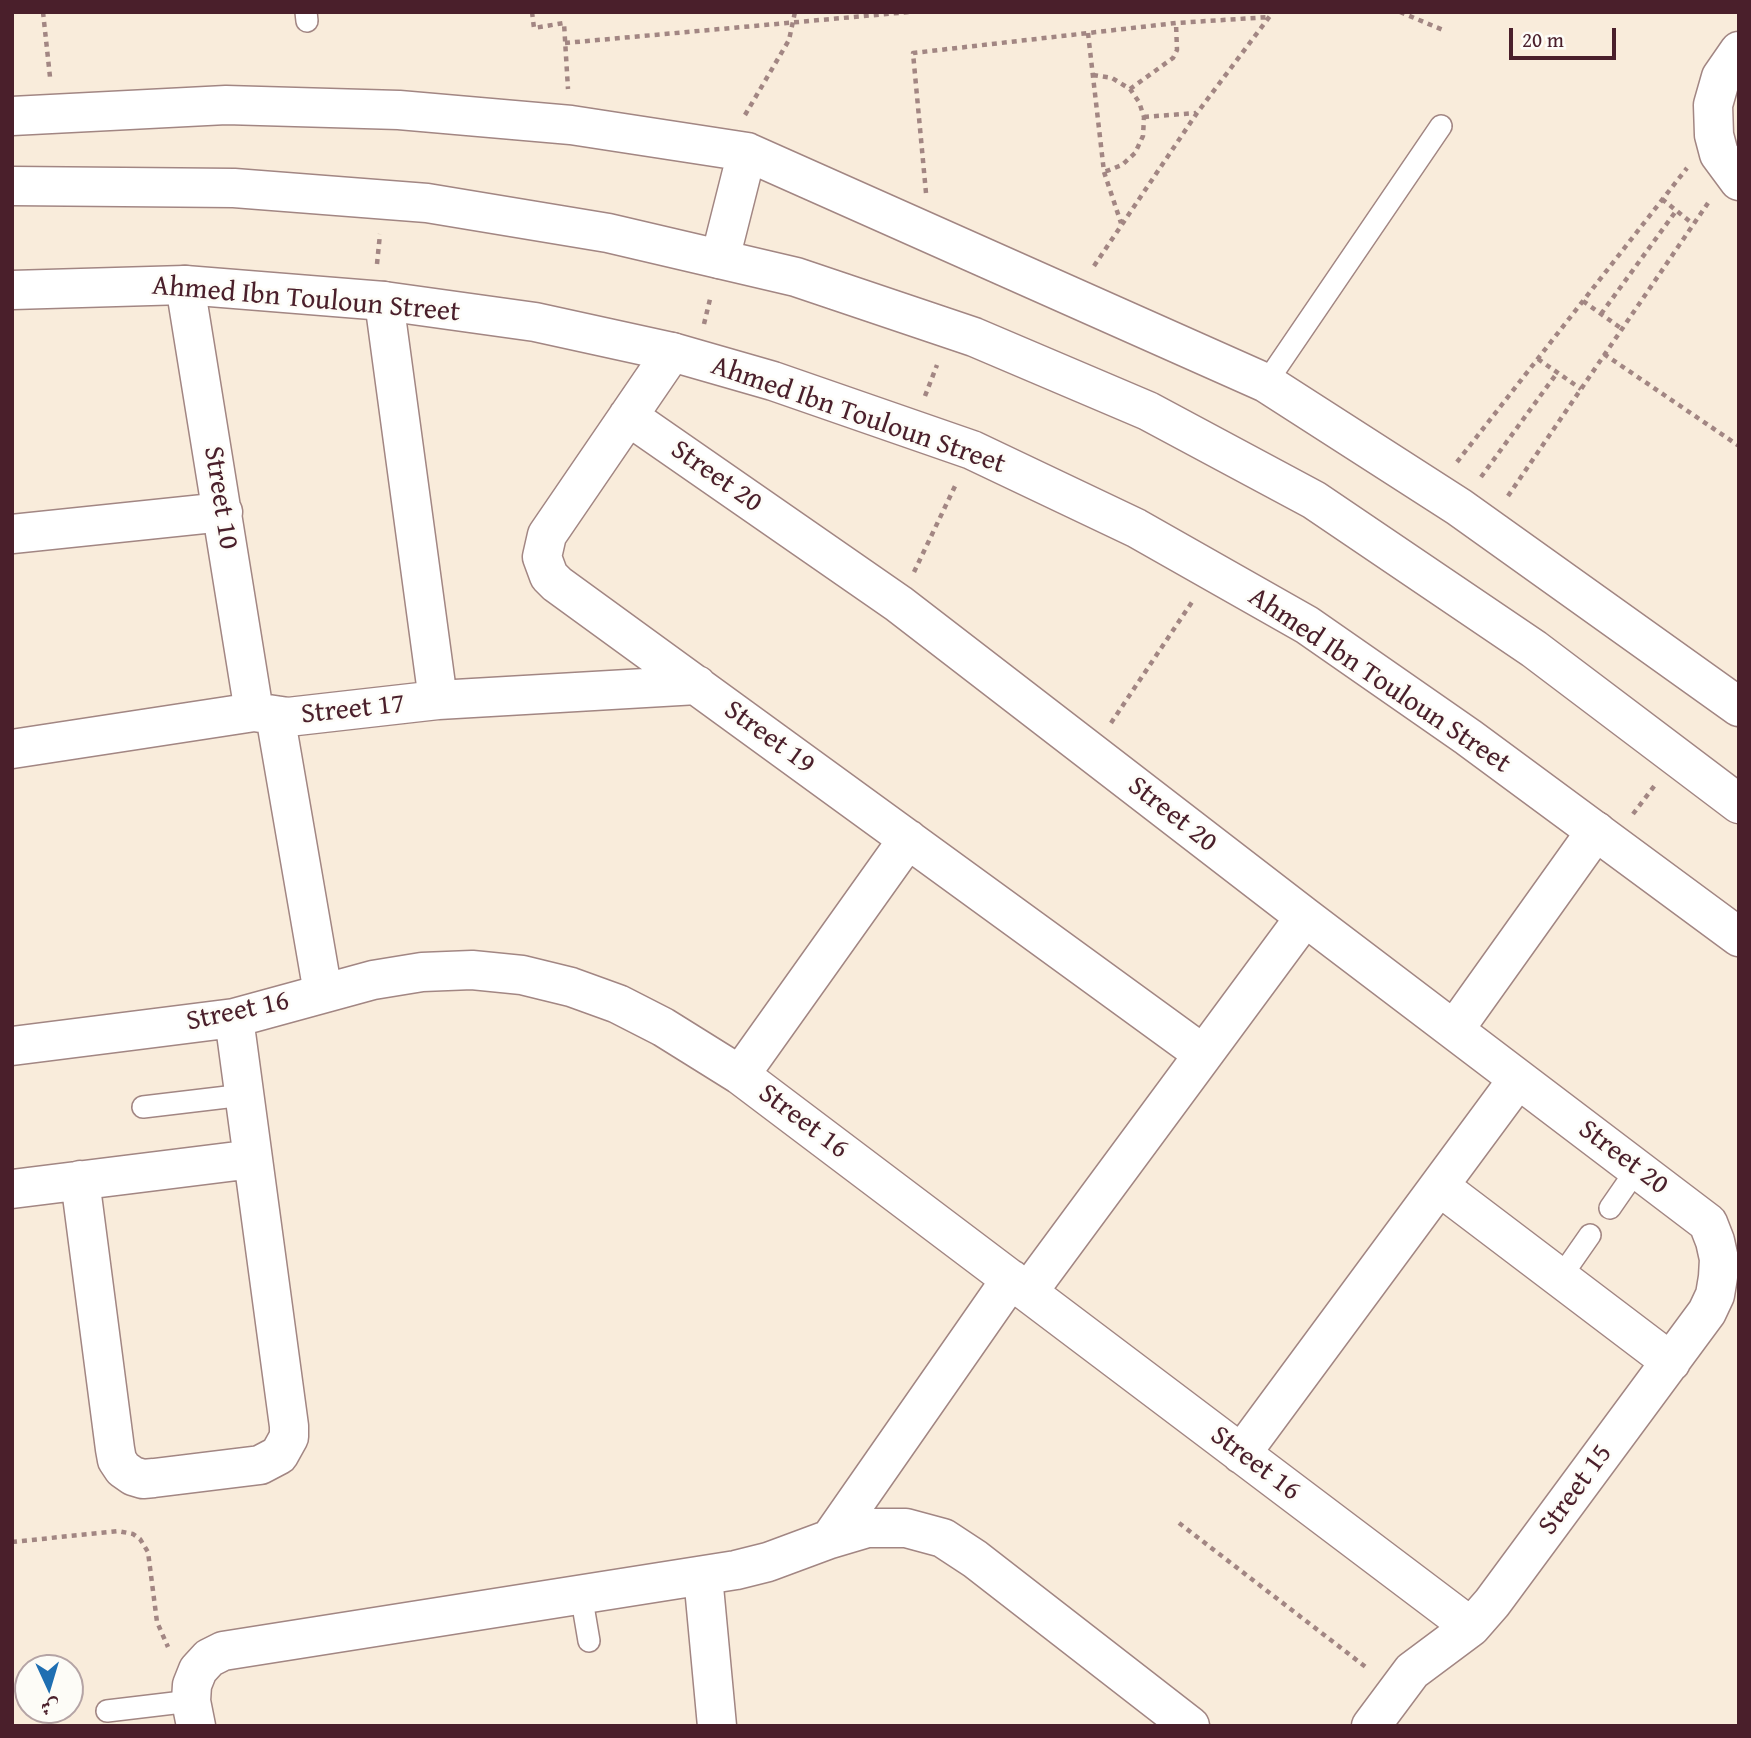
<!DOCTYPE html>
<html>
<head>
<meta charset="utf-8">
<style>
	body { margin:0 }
	#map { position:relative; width:1751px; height:1738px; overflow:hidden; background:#f9ecdb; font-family:"Gentium Book Plus",Amiri,serif }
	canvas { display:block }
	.frame { position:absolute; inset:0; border:14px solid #4a1f2b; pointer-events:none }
	.north { position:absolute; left:14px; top:1654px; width:70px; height:70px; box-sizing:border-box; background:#fdfcf7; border:2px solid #b5a4a5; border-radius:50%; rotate:176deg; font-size:19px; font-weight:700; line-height:28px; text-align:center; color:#4a1f2b }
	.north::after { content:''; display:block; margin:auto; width:24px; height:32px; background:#1f6fb2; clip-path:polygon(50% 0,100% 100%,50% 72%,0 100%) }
	.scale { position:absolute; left:1509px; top:28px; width:107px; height:32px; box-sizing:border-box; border:4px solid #4a1f2b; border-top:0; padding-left:9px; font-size:21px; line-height:24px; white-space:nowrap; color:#4a1f2b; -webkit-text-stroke:5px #fdfcf7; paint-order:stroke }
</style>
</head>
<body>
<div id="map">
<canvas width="1751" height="1738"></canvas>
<div class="frame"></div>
<div class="north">ش</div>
<div class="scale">20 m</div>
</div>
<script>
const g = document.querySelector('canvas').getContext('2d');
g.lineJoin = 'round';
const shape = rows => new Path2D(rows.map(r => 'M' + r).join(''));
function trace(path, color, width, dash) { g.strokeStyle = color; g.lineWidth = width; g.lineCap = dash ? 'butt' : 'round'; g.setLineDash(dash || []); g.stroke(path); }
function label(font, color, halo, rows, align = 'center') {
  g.font = font + ' "Gentium Book Plus",serif'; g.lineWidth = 5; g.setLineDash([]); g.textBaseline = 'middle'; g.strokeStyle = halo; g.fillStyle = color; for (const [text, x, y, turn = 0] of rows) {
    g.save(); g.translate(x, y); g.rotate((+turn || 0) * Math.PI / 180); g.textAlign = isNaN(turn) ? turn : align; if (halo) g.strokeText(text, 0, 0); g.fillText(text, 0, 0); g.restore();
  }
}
const service = shape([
	[306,12,307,21],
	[1266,383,1441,126],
	[143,1107,244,1095],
	[1610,1208,1637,1169],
	[1560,1278,1590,1235],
	[581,1594,589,1641],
	[107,1711,191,1701]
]);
const minor = shape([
	[1739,51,1721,77,1713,105,1714,135,1719,154,1739,181],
	[12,116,226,105,399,110,571,125,747,152,1266,383,1459,507,1739,707],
	[720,259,747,152],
	[185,285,254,712],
	[384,301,438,700],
	[672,352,547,535,542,557,549,576,557,584,1203,1054],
	[628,416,899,604,1305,917,1708,1223,1715,1241,1719,1259,1718,1277,1715,1295,1707,1312,1492,1603,1471,1627,1412,1671,1371,1726],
	[12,534,223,512],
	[275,715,323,993],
	[12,749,254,712,288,717,438,700,697,685],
	[1454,1030,1596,831],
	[12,1046,234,1018,373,980,422,972,472,970,522,975,571,987,618,1004,663,1027,740,1075,1471,1627],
	[740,1075,908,839],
	[80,1180,115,1449,117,1460,123,1469,133,1476,143,1479,154,1478,260,1465,279,1455,289,1437,289,1426,234,1018],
	[1439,1186,1671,1362],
	[12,1189,253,1159],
	[1028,1292,1305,917],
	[1241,1454,1518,1079],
	[830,1539,1011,1279],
	[703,1576,717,1726],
	[196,1726,191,1701,192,1685,198,1670,209,1658,223,1651,736,1570,768,1562,830,1539,867,1528,906,1528,943,1538,975,1559,1190,1726]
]);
const tertiary = shape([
	[12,186,234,188,427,203,608,233,796,277,974,337,1148,411,1314,500,1534,649,1739,804],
	[12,290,185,285,384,301,535,322,672,352,773,381,972,450,1136,528,1307,625,1468,737,1739,937]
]);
trace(service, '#a28683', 24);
trace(minor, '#a28683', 41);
trace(tertiary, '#a28683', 41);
trace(shape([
	[43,12,50,77],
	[532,12,534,28,564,23,568,89],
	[1400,12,1443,30],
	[1088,33,1104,172,1121,223],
	[565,43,909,12],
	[1093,75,1112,78,1130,89,1139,102,1144,117,1143,136,1135,153,1122,165,1104,172],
	[1130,89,1173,58,1177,50,1176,23],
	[745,115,789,40,795,12],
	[1144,117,1196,113],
	[926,193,913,53,1176,23,1270,17],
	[1662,199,1693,224],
	[377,264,380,234],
	[1094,266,1197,113,1273,12],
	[1583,301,1622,329],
	[1601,314,1676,211],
	[704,324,711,295],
	[1604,354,1739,446],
	[1538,359,1581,389],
	[925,396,937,365],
	[1457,462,1687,168],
	[1481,477,1557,373],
	[1508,496,1708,203],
	[914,572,957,482],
	[1111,723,1192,602],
	[1633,814,1655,785],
	[1179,1523,1367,1668],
	[12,1542,118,1531,133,1534,140,1539,148,1552,157,1622,168,1647]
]), '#a28683', 4.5, [5, 5]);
trace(service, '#fff', 21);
trace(minor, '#fff', 38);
trace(tertiary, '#fff', 38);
label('28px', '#4a1f2b', '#fdfcf7', [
	["Ahmed Ibn Touloun Street",306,300,5],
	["Ahmed Ibn Touloun Street",858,416,19],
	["Street 20",716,477,35],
	["Street 10",220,498,81],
	["Ahmed Ibn Touloun Street",1379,681,34],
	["Street 17",353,710,-6],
	["Street 19",769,738,36],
	["Street 20",1172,815,38],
	["Street 16",238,1012,-12],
	["Street 16",803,1122,37],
	["Street 20",1623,1158,37],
	["Street 16",1255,1464,37],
	["Street 15",1576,1490,-54]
]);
</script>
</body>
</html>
